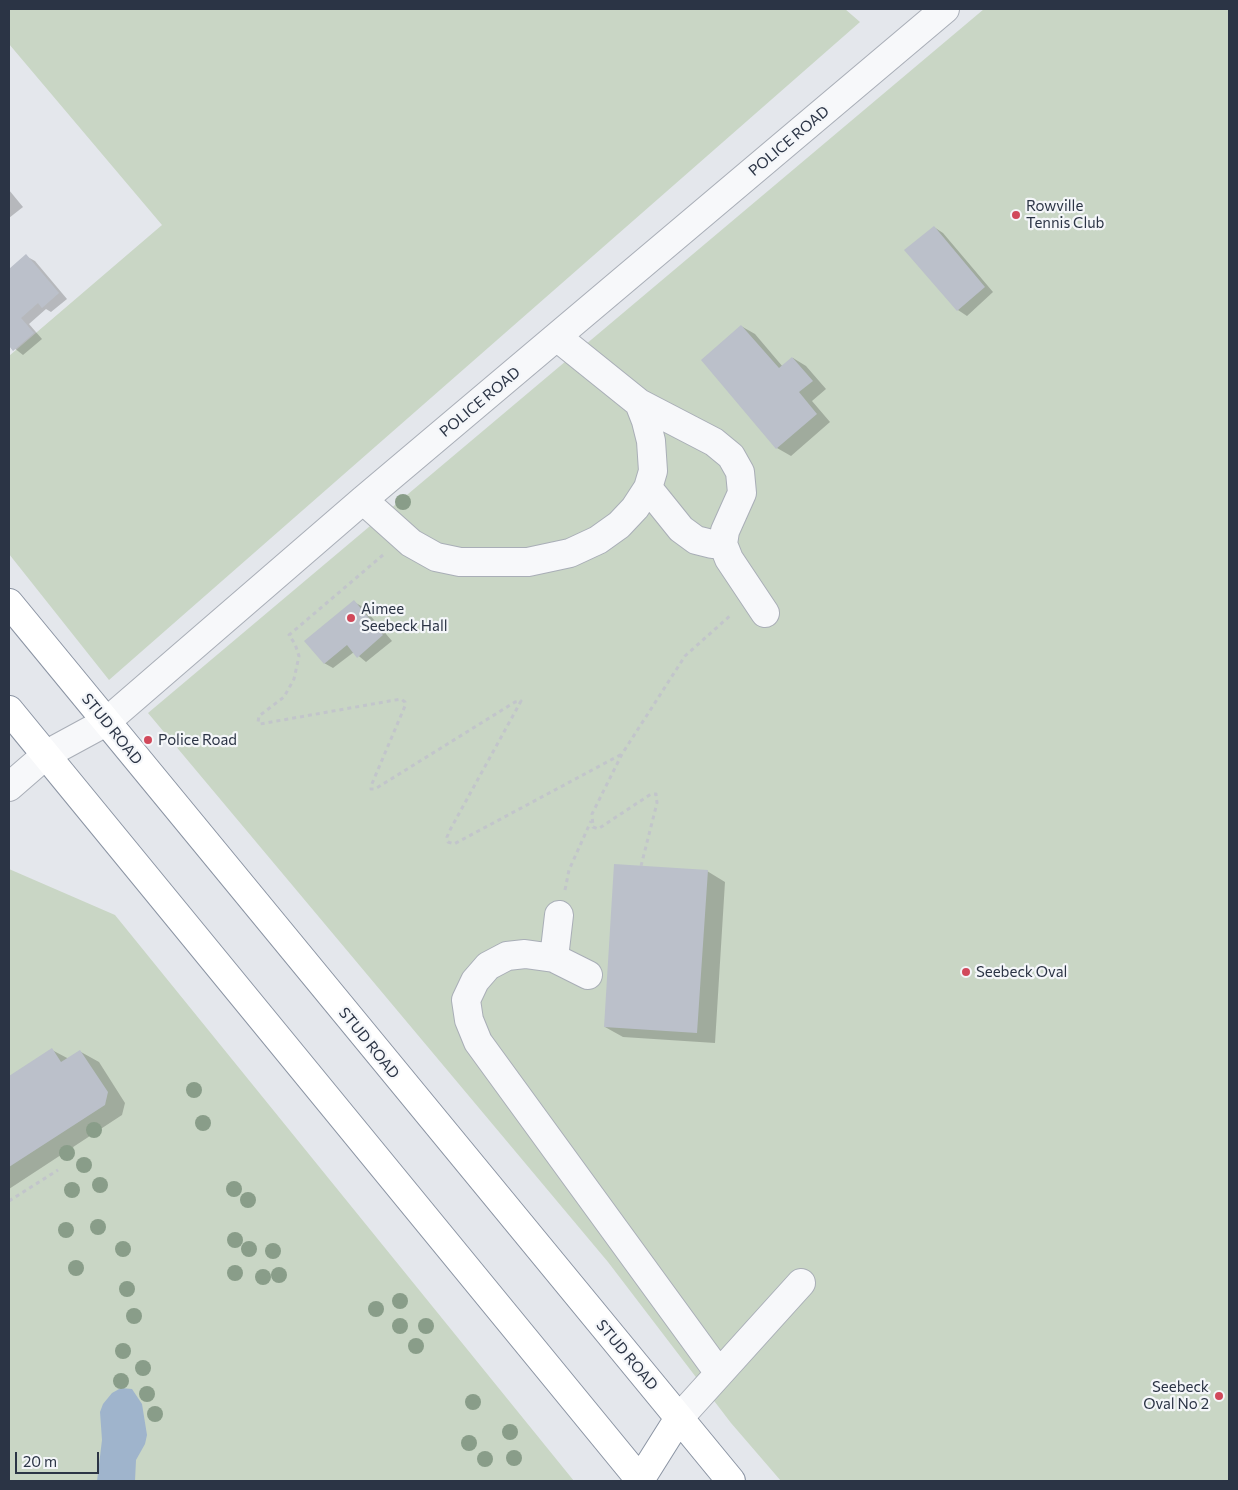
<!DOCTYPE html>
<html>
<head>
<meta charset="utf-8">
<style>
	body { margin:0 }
	#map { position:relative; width:1238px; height:1490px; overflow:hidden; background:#e4e7ec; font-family:Commissioner,sans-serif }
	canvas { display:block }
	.frame { position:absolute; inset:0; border:10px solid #2b3445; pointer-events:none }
	.scale { position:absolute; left:15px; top:1452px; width:84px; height:22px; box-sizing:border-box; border:2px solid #2b3445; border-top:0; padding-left:6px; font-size:15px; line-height:18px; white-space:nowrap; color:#2b3445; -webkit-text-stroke:4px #f4f6f9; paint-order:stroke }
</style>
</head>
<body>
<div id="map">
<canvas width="1238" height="1490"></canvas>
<div class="frame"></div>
<div class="scale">20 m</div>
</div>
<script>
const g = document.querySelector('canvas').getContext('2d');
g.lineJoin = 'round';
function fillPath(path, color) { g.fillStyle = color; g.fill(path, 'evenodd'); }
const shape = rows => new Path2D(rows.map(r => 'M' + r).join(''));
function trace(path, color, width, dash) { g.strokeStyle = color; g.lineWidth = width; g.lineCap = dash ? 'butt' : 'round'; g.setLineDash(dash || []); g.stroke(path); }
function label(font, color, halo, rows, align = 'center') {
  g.font = font + ' Commissioner,sans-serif'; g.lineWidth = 4.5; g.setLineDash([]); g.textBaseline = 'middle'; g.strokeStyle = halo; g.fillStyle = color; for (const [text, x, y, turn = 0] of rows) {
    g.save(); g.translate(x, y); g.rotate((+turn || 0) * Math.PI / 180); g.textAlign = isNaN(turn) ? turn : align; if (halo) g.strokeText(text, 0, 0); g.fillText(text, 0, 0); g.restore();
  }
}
fillPath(shape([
	[9,9,845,9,860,22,109,680,9,554,9,356,162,225,9,44],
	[984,9,1229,9,1229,1481,781,1481,731,1423,608,1262,148,713],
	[9,869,115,915,574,1481,9,1481]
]), '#c9d6c5');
fillPath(shape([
	[121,1388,132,1389,142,1404,147,1435,145,1444,136,1460,135,1481,97,1481,102,1440,100,1412,103,1404,112,1393]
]), '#9fb4cc');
fillPath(shape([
	[9,190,23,207,9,218],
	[934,227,943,233,993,292,967,316,958,310,906,251],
	[26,256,35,261,67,299,51,312,46,309,29,324,42,339,23,355,9,344,9,270],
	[741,326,755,334,783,367,793,358,806,366,826,389,812,401,830,422,791,456,777,448],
	[354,602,363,607,392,641,366,662,354,652,333,668,324,663],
	[707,871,725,882,715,1043,623,1037,605,1027],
	[52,1050,69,1059,81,1052,99,1062,125,1103,122,1115,9,1189,9,1078]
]), '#0003');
fillPath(shape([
	[934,226,985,287,957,311,904,250],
	[26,254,59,293,42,308,38,303,21,318,34,333,13,351,9,346,9,269],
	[741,325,779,368,792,357,813,381,799,392,817,414,776,449,701,360],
	[354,600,383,635,357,658,347,645,324,664,304,641],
	[614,864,708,870,697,1033,604,1027],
	[52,1048,61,1062,80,1050,108,1092,105,1105,9,1167,9,1076]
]), '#bbc0ca');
const minor = shape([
	[639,403,714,442,731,456,740,472,742,493,725,531,723,544,729,559,765,613],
	[648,488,681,529,696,540,712,544,723,544],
	[363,500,411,543,436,557,460,562,528,562,570,553,598,540,619,525,635,508,648,488,653,471,651,441,646,421,639,403,557,337],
	[9,787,47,754,106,722,363,500,945,9],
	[554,958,559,915],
	[588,975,554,958,525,954,507,956,488,966,475,981,466,1000,469,1020,478,1042,719,1373],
	[679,1418,801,1283]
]);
const highway = shape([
	[9,603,731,1481],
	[9,710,641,1481],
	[640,1480,679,1418]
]);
trace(minor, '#a9aeb7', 30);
trace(highway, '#8b94a3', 30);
trace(shape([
	[383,555,289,635,295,644,299,656,294,679,284,697,259,716,258,722,260,724,401,699,405,702,405,706,371,786,371,789,375,789,515,702,521,701,450,830,447,837,448,842,454,844,622,754],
	[641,866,657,803,656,794,651,794,598,829,593,827,592,814,622,754,685,656,732,614],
	[565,890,569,870,591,821],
	[9,1201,58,1170]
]), '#c2c5cb', 3, [4, 4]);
trace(minor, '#f7f8fa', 28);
trace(highway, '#fff', 28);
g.fillStyle = '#899d89';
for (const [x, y] of [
	[403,502],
	[194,1090],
	[203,1123],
	[94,1130],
	[67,1153],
	[84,1165],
	[100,1185],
	[234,1189],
	[72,1190],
	[248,1200],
	[98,1227],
	[66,1230],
	[235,1240],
	[123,1249],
	[249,1249],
	[273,1251],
	[76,1268],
	[235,1273],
	[279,1275],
	[263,1277],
	[127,1289],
	[400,1301],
	[376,1309],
	[134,1316],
	[400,1326],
	[426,1326],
	[416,1346],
	[123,1351],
	[143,1368],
	[121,1381],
	[147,1394],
	[473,1402],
	[155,1414],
	[510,1432],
	[469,1443],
	[514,1458],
	[485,1459]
]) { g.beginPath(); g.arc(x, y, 8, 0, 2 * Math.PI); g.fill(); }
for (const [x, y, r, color] of [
	[1016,215,5,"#d1495b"],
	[351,618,5,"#d1495b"],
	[148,740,5,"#d1495b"],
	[966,972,5,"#d1495b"],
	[1219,1396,5,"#d1495b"]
]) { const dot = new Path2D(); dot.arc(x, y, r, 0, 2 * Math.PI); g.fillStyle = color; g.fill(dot); trace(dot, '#f4f6f9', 2); }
label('15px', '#2b3445', '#f4f6f9', [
	["POLICE ROAD",789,141,-40],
	["POLICE ROAD",480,402,-40],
	["STUD ROAD",112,729,51],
	["STUD ROAD",369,1043,51],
	["STUD ROAD",627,1355,50]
]);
label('15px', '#2b3445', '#f4f6f9', [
	["Rowville",1026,206],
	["Tennis Club",1026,223],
	["Aimee",361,609],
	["Seebeck Hall",361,626],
	["Police Road",158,740],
	["Seebeck Oval",976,972],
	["Seebeck",1209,1387,"right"],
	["Oval No 2",1209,1404,"right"]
], 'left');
</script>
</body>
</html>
